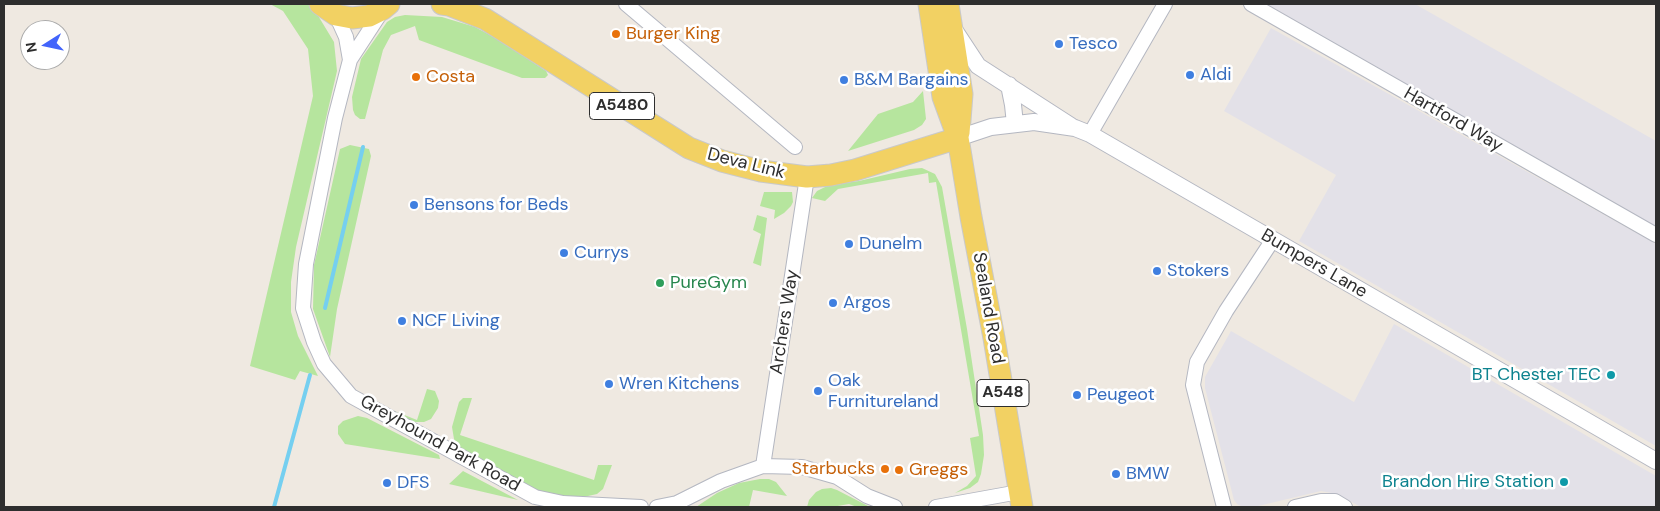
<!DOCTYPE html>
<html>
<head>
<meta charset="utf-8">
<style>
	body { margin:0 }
	#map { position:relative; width:1660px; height:511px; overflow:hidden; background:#efe9e1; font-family:"DM Sans",sans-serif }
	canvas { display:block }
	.frame { position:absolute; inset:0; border:5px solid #2e2e2e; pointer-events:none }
	.north { position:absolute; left:20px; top:20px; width:50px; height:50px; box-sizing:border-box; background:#fff; border:1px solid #ababab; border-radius:50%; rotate:260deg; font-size:14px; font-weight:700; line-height:20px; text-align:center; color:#2e2e2e }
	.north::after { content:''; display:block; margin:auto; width:18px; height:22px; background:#4264fb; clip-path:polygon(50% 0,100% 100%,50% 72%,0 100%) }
</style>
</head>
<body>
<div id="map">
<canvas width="1660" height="511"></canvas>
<div class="frame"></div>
<div class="north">N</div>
</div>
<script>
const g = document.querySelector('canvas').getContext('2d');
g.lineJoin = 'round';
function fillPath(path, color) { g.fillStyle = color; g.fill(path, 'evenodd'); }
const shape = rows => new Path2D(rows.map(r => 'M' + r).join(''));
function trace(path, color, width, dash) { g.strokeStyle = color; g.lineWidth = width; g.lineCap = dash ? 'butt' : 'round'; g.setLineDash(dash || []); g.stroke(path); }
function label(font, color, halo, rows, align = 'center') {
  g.font = font + ' "DM Sans",sans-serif'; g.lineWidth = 5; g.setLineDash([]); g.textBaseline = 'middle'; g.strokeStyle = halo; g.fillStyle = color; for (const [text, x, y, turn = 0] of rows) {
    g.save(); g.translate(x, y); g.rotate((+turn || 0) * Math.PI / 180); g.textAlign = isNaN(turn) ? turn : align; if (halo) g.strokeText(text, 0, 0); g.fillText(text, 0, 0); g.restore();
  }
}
fillPath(shape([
	[1265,4,1415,4,1656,141,1656,236],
	[1271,28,1656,244,1656,446,1299,241,1336,175,1224,111],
	[1394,324,1656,476,1656,507,1361,507,1337,494,1321,491,1254,507,1243,507,1237,504,1234,500,1205,388,1205,377,1231,331,1354,402]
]), '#e3e1e8');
fillPath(shape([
	[270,4,311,4,334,42,337,71,296,247,291,282,291,312,298,336,318,376,300,371,295,380,250,366,313,96,308,49,283,11],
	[405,15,442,17,475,27,501,41,546,71,548,75,545,78,522,78,419,40,415,26,391,35,383,50,365,119,360,119,355,115,353,110,352,97,361,59,387,22,395,17],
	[923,91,926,119,922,125,914,130,848,151,878,114,913,102],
	[350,145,369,149,371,156,337,309,330,357,313,309,314,265,340,149],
	[922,168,935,174,942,187,967,329,983,435,984,455,981,474,978,482,970,488,955,493,967,486,976,476,970,438,979,436,936,182,929,183,928,173,838,189,825,201,812,198,817,191,829,185,859,181,910,169],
	[764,192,792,192,793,202,791,206,784,213,774,219,775,210,760,206],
	[757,215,767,218,761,266,753,263,761,234,753,230],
	[427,389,435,391,439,401,438,408,431,419,424,422,410,422,384,407,417,420],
	[463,398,472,398,460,435,594,480,598,465,612,465,603,489,597,494,579,498,562,497,533,490,464,450,457,445,454,439,452,427,459,402],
	[358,416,367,418,439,455,440,459,345,444,338,434,338,426,343,421],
	[463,471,518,500,449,484],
	[760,479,769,479,776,482,787,496,753,490,749,507,696,507,717,493,739,483],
	[831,488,837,490,870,507,857,507,849,504,832,507,807,507,809,500,816,492,822,489]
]), '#b6e59e');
trace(shape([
	[325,308,363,147],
	[274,507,310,375]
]), '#75cff0', 4);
const minor = shape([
	[626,4,795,147],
	[1251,4,1656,235],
	[382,11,350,60,335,118,306,264,303,308,314,342,324,364,351,396,535,497,563,503,641,507],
	[336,15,346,37,350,60],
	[1090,134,1165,4],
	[763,466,807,177],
	[657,507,677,503,721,481,763,466,802,467,837,477,867,496,895,507],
	[936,507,1019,492],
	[1224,507,1193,385,1197,362,1226,311,1272,241],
	[1295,507,1321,501,1335,501,1345,507]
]);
const tertiary = shape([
	[953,28,978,66,1071,126],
	[1009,85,1013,105,1015,124],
	[958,138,991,127,1034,122,1075,128,1090,134,1656,461]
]);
const primary = shape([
	[320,4,336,15,352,18,369,16,383,9,389,4],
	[442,4,449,5,485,19,689,148,722,161,761,171,807,177,831,175,855,170,958,138],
	[929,4,943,97,958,138,971,217,994,338,1022,507],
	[948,4,962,94,959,133]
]);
trace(minor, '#b4b7c1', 16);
trace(tertiary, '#b4b7c1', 18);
trace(primary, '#c9c9c9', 23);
trace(minor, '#fff', 14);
trace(tertiary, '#fff', 16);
trace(primary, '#f2d163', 21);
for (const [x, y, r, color] of [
	[616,34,5,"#e8710a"],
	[1059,44,5,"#3f7fe0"],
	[1190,75,5,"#3f7fe0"],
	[416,77,5,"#e8710a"],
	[844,80,5,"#3f7fe0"],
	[414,205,5,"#3f7fe0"],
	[849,244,5,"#3f7fe0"],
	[564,253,5,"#3f7fe0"],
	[1157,271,5,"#3f7fe0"],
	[660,283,5,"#2e9e5b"],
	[833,303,5,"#3f7fe0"],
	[402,321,5,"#3f7fe0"],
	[1611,375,5,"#0f9aa8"],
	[609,384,5,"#3f7fe0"],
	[818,391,5,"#3f7fe0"],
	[1077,395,5,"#3f7fe0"],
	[885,469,5,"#e8710a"],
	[899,470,5,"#e8710a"],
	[1116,474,5,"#3f7fe0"],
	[1564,482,5,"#0f9aa8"],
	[387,483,5,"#3f7fe0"]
]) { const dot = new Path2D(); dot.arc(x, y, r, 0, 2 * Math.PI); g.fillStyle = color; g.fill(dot); trace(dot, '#fff', 2); }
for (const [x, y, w] of [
	[622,106,65],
	[1003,393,52]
]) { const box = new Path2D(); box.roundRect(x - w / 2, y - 13.5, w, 27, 4); g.fillStyle = '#fff'; g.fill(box); trace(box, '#2e2e2e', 1); }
label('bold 16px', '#2e2e2e', null, [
	["A5480",622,106],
	["A548",1003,393]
]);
label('18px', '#c56008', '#fff', [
	["Burger King",626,34],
	["Costa",426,77],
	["Starbucks",875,469,"right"],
	["Greggs",909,470]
], 'left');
label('18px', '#366cbe', '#fff', [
	["Tesco",1069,44],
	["Aldi",1200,75],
	["B&M Bargains",854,80],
	["Bensons for Beds",424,205],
	["Dunelm",859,244],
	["Currys",574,253],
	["Stokers",1167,271],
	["Argos",843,303],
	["NCF Living",412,321],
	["Oak",828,381],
	["Furnitureland",828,402],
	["Wren Kitchens",619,384],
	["Peugeot",1087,395],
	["BMW",1126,474],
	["DFS",397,483]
], 'left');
label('18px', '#2e2e2e', '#fff', [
	["Hartford Way",1453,120,30],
	["Deva Link",746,164,14],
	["Bumpers Lane",1314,264,30],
	["Sealand Road",988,308,80],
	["Archers Way",785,322,-81],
	["Greyhound Park Road",440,444,29]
]);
label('18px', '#27864d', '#fff', [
	["PureGym",670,283]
], 'left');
label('18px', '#0d838f', '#fff', [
	["BT Chester TEC",1601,375],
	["Brandon Hire Station",1554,482]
], 'right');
</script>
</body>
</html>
